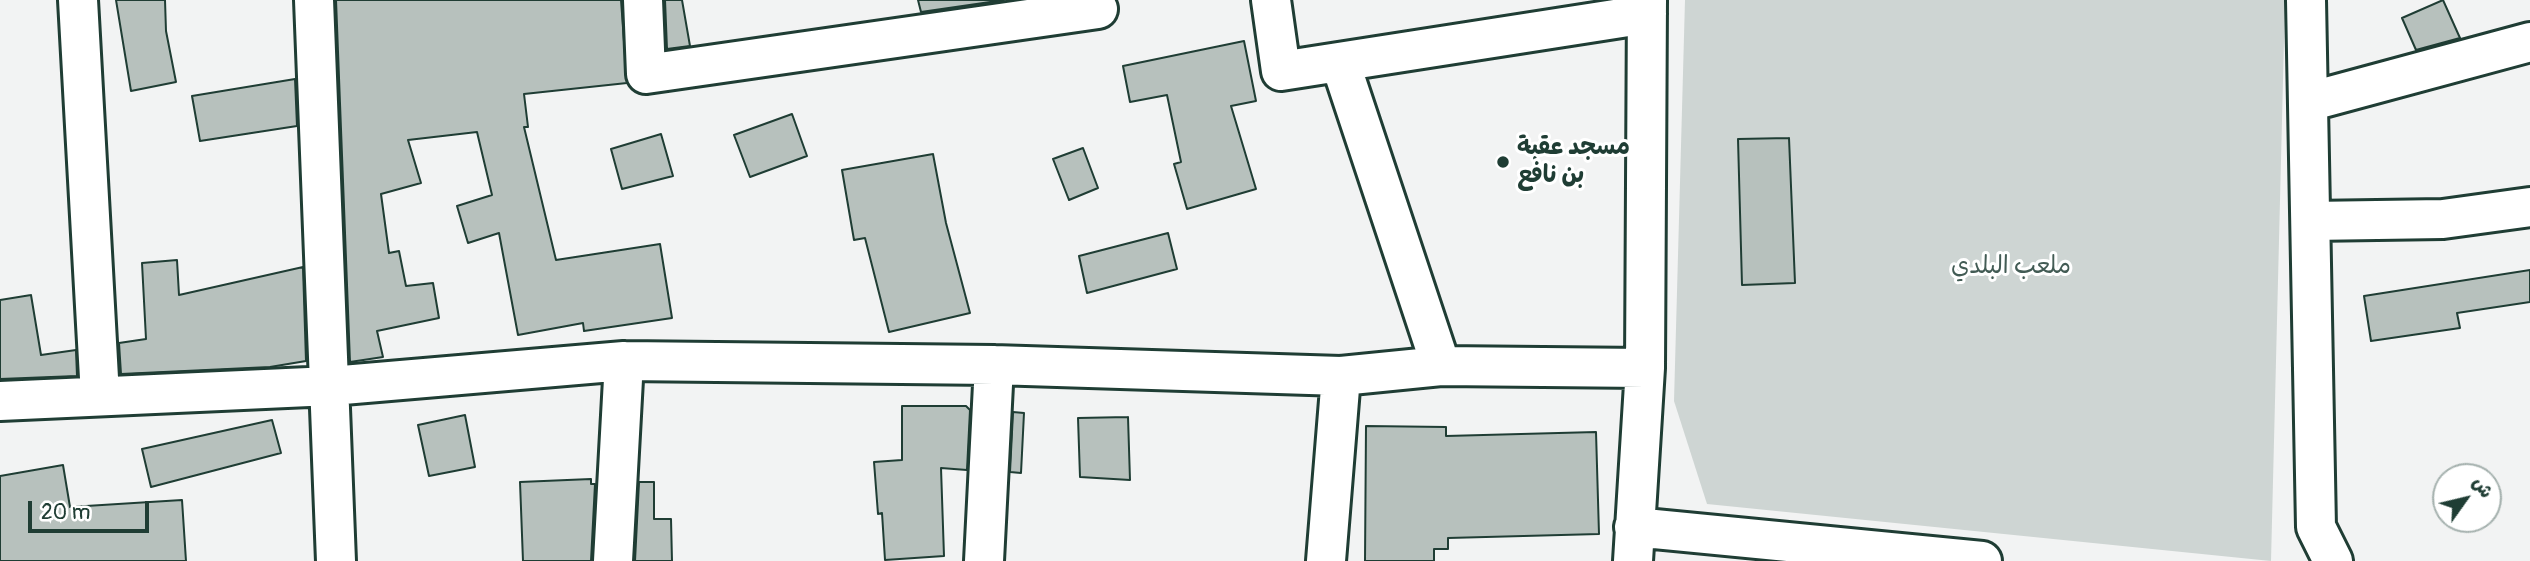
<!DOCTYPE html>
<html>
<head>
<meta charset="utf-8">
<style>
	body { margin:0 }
	#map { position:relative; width:2530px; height:561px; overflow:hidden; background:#f2f3f3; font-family:Pangolin,"Playpen Sans Arabic",sans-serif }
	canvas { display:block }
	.north { position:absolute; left:2432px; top:463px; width:70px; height:70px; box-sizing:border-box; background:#fff; border:2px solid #a5b1ae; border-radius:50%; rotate:56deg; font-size:19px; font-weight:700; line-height:28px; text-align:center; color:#1f3d34 }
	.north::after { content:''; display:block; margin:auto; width:24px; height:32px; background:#1f3d34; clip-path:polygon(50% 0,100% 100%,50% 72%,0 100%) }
	.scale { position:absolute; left:28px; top:501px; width:121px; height:32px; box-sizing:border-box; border:4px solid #1f3d34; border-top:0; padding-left:9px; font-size:21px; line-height:24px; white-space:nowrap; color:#1f3d34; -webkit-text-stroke:5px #fff; paint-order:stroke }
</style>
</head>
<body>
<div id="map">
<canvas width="2530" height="561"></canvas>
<div class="north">ش</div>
<div class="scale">20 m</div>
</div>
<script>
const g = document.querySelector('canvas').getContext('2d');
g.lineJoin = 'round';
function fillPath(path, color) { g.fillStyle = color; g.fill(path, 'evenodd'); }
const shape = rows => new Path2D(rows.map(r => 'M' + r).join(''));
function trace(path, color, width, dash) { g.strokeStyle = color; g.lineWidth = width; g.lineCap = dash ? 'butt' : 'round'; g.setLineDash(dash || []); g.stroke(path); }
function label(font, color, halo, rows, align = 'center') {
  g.font = font + ' Pangolin,"Playpen Sans Arabic",sans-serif'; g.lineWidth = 6; g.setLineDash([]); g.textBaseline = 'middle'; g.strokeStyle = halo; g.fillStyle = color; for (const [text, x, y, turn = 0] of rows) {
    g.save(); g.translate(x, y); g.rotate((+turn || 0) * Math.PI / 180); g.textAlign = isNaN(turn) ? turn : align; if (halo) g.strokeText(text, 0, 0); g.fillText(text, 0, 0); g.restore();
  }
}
fillPath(shape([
	[1685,0,2285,0,2271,561,1707,504,1674,401]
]), '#ced5d3');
const building = shape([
	[116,0,165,0,166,31,176,82,131,91,116,0],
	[336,0,621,0,627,83,524,94,528,127,524,127,556,260,660,244,672,318,584,331,583,323,518,335,499,233,468,243,457,206,492,195,477,132,408,140,421,183,381,194,389,253,399,251,406,286,433,283,439,318,377,331,383,357,350,362,336,0],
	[665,0,682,0,690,46,667,49,665,0],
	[918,0,1004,0,921,12,918,0],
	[2443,0,2460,38,2416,50,2402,18,2443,0],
	[1244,41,1256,101,1231,106,1256,189,1187,209,1174,164,1181,162,1167,95,1130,102,1123,66,1244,41],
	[295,79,297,126,200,141,192,96,295,79],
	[792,114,807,156,750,177,734,135,792,114],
	[661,134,673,176,622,189,611,149,661,134],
	[1789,138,1795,283,1742,285,1738,139,1789,138],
	[1083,148,1098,188,1069,200,1053,159,1083,148],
	[933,154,946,223,970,313,889,332,865,238,854,240,842,170,933,154],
	[1168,233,1177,269,1087,293,1079,256,1168,233],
	[177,260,179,295,303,267,306,361,270,367,121,374,119,343,146,339,142,263,177,260],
	[2530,270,2530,302,2457,313,2460,328,2371,341,2364,296,2530,270],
	[31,295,41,355,76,350,77,376,0,379,0,300,31,295],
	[902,406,966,406,970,410,967,470,941,468,944,556,885,560,882,513,878,514,874,462,902,460,902,406],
	[1013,412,1024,413,1021,473,1010,472,1013,412],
	[465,415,475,467,429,476,418,425,465,415],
	[1128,417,1130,480,1080,477,1078,418,1128,417],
	[272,420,281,453,151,487,142,449,272,420],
	[1366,426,1446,427,1446,436,1596,432,1599,534,1448,538,1448,549,1434,549,1434,561,1365,561,1366,426],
	[63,465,70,507,182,500,186,561,0,561,0,476,63,465],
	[591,479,591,484,595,484,591,561,523,561,520,482,591,479],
	[639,482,654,482,654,519,671,519,672,561,635,561,639,482]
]);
fillPath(building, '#b7c1bd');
trace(building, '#1f3d34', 2);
const minor = shape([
	[78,0,100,396],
	[314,0,336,561],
	[643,0,646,74,1098,9],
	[1271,0,1281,71,1647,14],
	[2306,0,2316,527,2333,561],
	[1340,62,1441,366],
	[2308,102,2530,42],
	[2311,221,2443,219,2530,207],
	[0,401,331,386,624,361,994,365,1341,376,1441,366,1645,368],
	[1634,527,1982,561],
	[613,561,624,361],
	[984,561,994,365],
	[1326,561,1341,376],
	[1633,561,1645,368,1647,0]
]);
trace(minor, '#1f3d34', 44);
trace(minor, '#fff', 38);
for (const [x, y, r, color] of [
	[1503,162,7,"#1f3d34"]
]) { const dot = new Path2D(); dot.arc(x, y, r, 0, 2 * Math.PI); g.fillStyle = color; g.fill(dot); trace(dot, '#fff', 2.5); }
label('bold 24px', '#1f3d34', '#fff', [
	["مسجد عقبة",1517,148],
	["بن نافع",1517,176]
], 'left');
label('24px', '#425b54', '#fff', [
	["ملعب البلدي",2011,267]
]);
</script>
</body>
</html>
